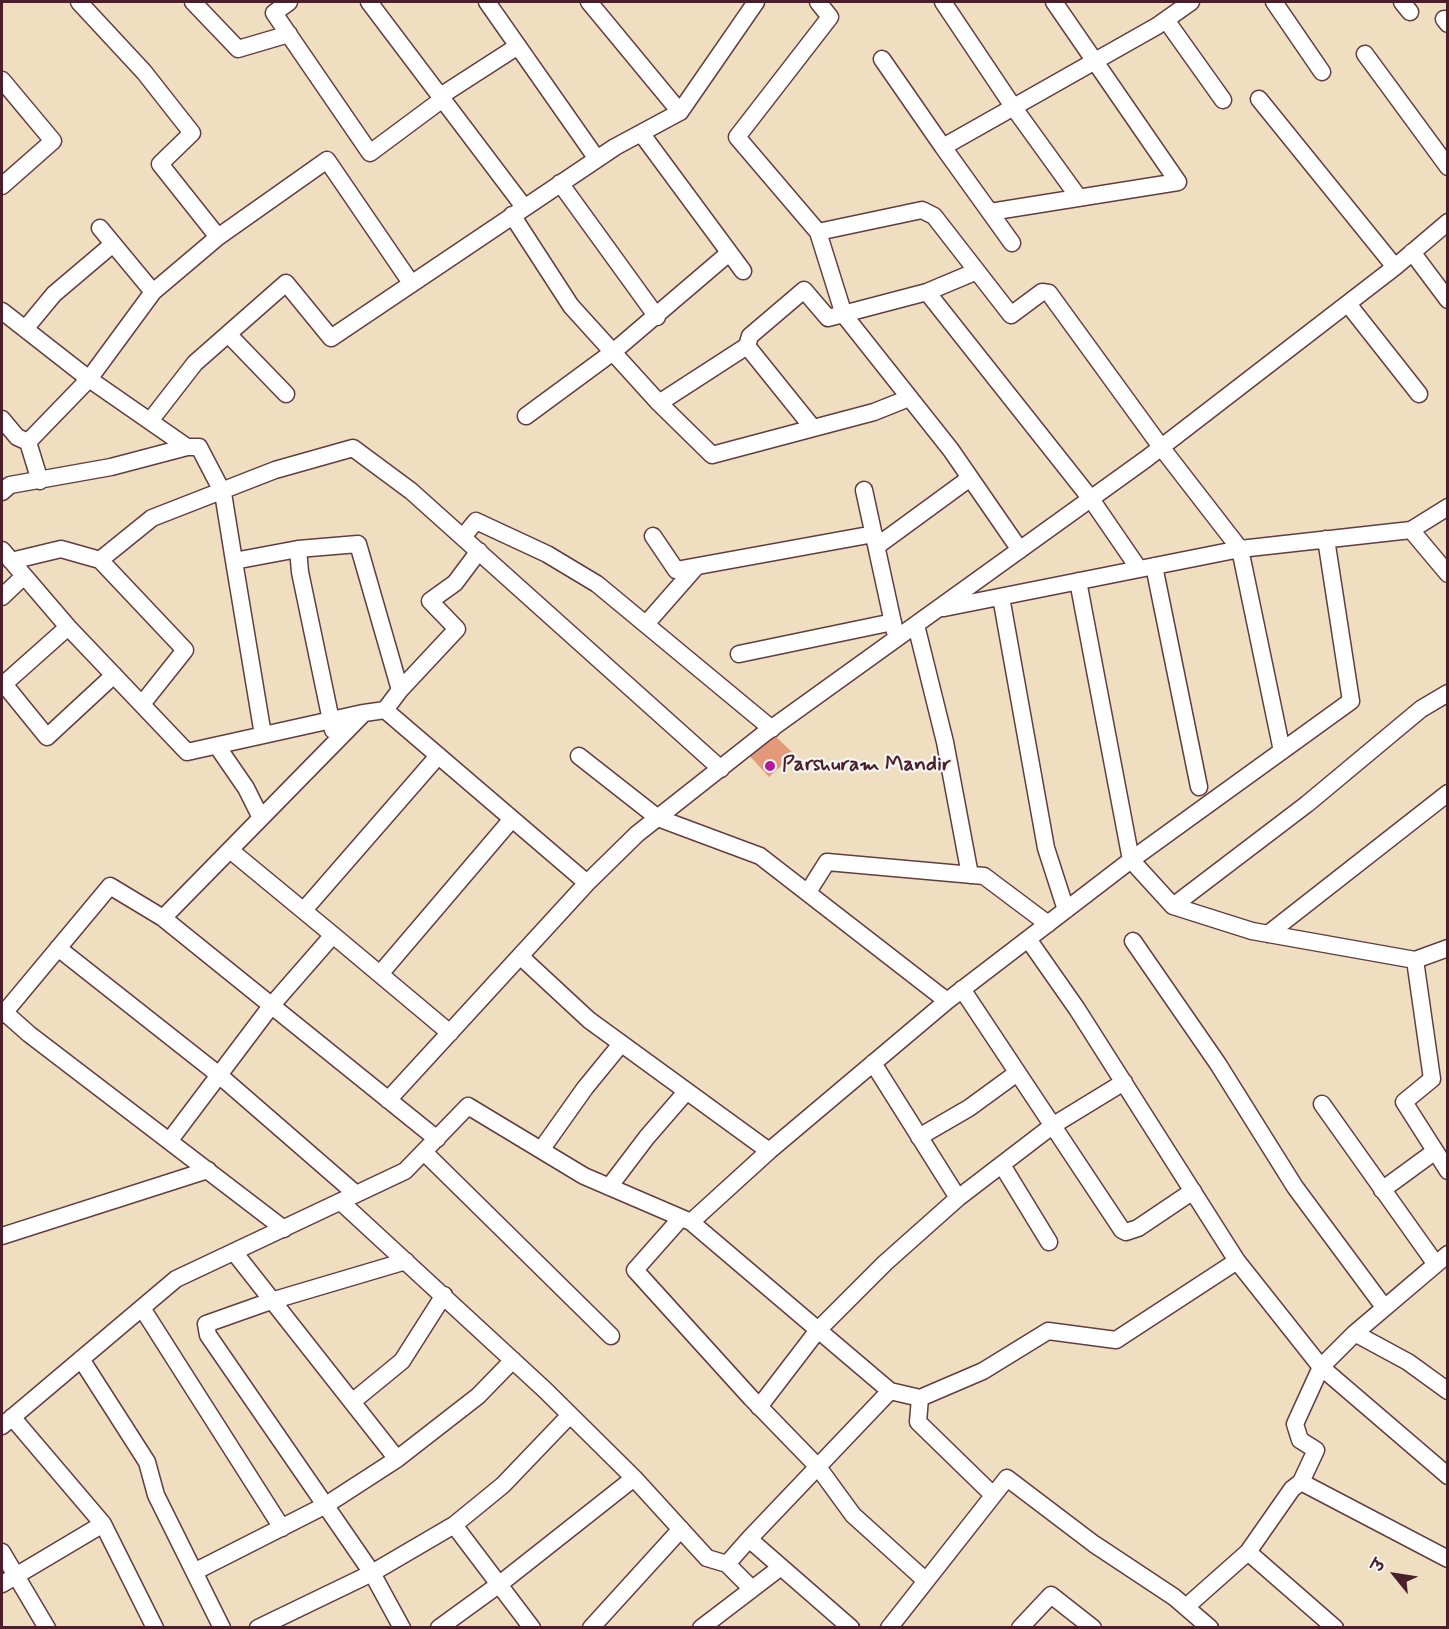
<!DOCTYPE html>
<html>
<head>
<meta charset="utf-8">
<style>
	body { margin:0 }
	#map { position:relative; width:1449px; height:1629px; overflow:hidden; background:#efdfc0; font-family:Mynerve,"Playpen Sans Deva",sans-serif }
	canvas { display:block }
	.frame { position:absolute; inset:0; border:3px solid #4a1f2b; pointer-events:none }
	.north { position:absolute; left:1365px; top:1545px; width:60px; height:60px; -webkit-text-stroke:4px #f6f6f2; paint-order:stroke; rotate:300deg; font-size:16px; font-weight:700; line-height:24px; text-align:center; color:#4a1f2b }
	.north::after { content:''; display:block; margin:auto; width:21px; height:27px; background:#4a1f2b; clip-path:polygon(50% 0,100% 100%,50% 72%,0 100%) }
</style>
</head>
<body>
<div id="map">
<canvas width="1449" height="1629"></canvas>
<div class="frame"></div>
<div class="north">उ</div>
</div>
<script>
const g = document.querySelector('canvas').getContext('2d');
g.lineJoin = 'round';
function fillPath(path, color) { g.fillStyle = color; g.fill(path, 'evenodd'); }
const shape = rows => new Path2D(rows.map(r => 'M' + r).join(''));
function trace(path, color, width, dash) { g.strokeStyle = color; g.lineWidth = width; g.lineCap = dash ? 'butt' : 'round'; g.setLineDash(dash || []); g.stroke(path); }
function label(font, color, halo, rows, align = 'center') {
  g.font = font + ' Mynerve,sans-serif'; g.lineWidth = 4.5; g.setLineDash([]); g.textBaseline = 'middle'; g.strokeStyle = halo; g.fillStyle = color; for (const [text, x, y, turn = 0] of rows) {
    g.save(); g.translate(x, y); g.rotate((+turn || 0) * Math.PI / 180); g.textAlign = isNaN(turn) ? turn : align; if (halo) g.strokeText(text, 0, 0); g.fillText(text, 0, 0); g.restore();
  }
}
fillPath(shape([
	[773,734,794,754,769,777,747,753]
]), '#e49a7a');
const minor = shape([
	[79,2,144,72,192,133,160,164,218,237],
	[193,2,238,49,289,34],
	[289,2,274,13,370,153,444,98],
	[369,2,524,207],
	[487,2,597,159],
	[589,2,680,112],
	[818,2,830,17,737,137,818,232,844,315,951,450,1020,550],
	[943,2,1014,108,1079,198],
	[1274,2,1322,72],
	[1402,2,1410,12],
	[1444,19,1448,24],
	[1166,20,1223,100],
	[1365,54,1448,167],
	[882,59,943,147,1157,26,1191,2],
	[2,80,53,141,2,186],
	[442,95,518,46],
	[1259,99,1395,267],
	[641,133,743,271],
	[943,147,1012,243],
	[560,183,657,317],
	[990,212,1178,182,1054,2],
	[512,215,571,306,659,403,712,455,874,412,909,398],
	[100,228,153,292],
	[818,232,922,210,934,216,1011,315,1042,292,1049,293,1161,447,1240,549,1411,530,1448,574],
	[1412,252,1448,300],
	[927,292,1091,499,1139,569],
	[1348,304,1419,394],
	[2,311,89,379,187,447,199,447,223,493,234,561,298,549,358,544,400,690,385,710],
	[25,329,54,294,113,244],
	[228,334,286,394],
	[747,346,750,336,804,290,828,318,927,292,977,271],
	[659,403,747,346,813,428],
	[526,416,613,352,729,253],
	[2,419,17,437,28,442,40,481],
	[150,421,195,363,286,283,331,338,615,147,680,112,756,2],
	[28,442,89,379,153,292,218,237,327,160,411,283],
	[864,490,895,632],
	[2,492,10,485,111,467,187,447],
	[1411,530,1448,507],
	[653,536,676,570,874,534],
	[463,537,476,521,547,554,597,584,772,729],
	[877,546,970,478],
	[298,549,300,572,333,730],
	[2,550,68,627,187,752,363,713],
	[100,560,185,650,142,704],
	[11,561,61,549,100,560,152,518,275,470,353,448,411,491,721,769],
	[234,561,263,735],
	[1154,566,1199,787],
	[1078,581,1131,860,1351,701,1326,539],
	[2,597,24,576],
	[1001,597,1046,848,1066,910],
	[944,608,1240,549,1282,751],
	[646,624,696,567],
	[916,625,945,742,970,875],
	[739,654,893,622],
	[2,682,4,684,68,627],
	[2,686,4,684,47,737,114,675],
	[400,690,457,629,430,601,455,583,479,551],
	[217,746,246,788,261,818],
	[579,756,658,818,760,856,947,1001,1131,860,1173,906,1252,931,1415,960,1448,948],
	[808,892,827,862,984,876,1048,924],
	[1173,906,1307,804,1421,709,1448,693],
	[304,910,438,756],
	[163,918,364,713,385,710,587,883],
	[1268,934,1448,793],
	[333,935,450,1033],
	[1028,939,1077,1009,1237,1261],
	[1133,941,1218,1064,1295,1187,1384,1307],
	[58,948,219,1075,356,1194],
	[520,956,589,1020,769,1151,947,1001],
	[1415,960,1432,1079,1404,1102,1448,1171],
	[380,974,512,819],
	[962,989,1122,1230,1126,1232,1138,1228,1193,1191],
	[2,1010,29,1034,284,1229],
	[5,1012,110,886,163,918,437,1139],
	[873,1063,958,1198],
	[388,1100,587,883,637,834,765,733,1146,459,1395,267,1448,222],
	[1322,1104,1435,1263],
	[919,1137,969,1108,1017,1073],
	[170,1140,271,1006,333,935,230,850],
	[541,1150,585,1088,621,1044],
	[424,1152,611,1336],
	[1002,1165,1049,1242],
	[609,1187,647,1137,686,1092],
	[1382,1190,1434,1152],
	[341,1202,545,1390,634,1478,707,1558,727,1564,749,1539,851,1628],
	[681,1218,635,1270,751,1398,818,1467,853,1515,926,1581],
	[691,1222,769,1151],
	[2,1236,208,1170],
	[234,1252,397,1459],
	[142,1308,282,1528],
	[1360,1336,1408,1362,1448,1391],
	[81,1359,147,1462,156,1495,222,1628],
	[890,1391,920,1398,983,1371,1048,1331,1116,1340,1237,1261,1321,1367,1448,1476],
	[920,1398,918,1422,993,1495],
	[352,1402,402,1361,444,1295],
	[759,1407,818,1330,885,1263,958,1198,1052,1126,1124,1082],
	[12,1417,103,1524,155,1628],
	[2,1426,176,1279,405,1171,468,1106,584,1176,691,1222,890,1391,749,1539],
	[1301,1482,1448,1559],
	[454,1525,532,1628],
	[2,1552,47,1628],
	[1248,1552,1335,1628],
	[727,1564,752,1589],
	[196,1571,326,1505,397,1459,478,1396,513,1360],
	[2,1584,103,1524],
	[1186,1607,1248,1552,1292,1489,1301,1482,1316,1450,1300,1440,1295,1424,1321,1367,1355,1333,1448,1254],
	[258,1628,372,1573,454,1525,503,1485,570,1415],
	[402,1628,372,1573,208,1335,206,1324,271,1301,406,1261],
	[439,1628,501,1583,634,1478],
	[591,1628,681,1529],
	[701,1628,781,1567],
	[889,1628,1007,1478,1094,1544,1174,1597,1210,1628],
	[1020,1628,1051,1595,1093,1628]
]);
trace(minor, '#633c41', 19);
trace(minor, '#fff', 16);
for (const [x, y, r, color] of [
	[770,766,6,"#b5179e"]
]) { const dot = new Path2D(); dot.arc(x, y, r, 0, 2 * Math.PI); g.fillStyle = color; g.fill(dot); trace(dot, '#f6f6f2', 2); }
label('bold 21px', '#4a1f2b', '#f6f6f2', [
	["Parshuram Mandir",782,766]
], 'left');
</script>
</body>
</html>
